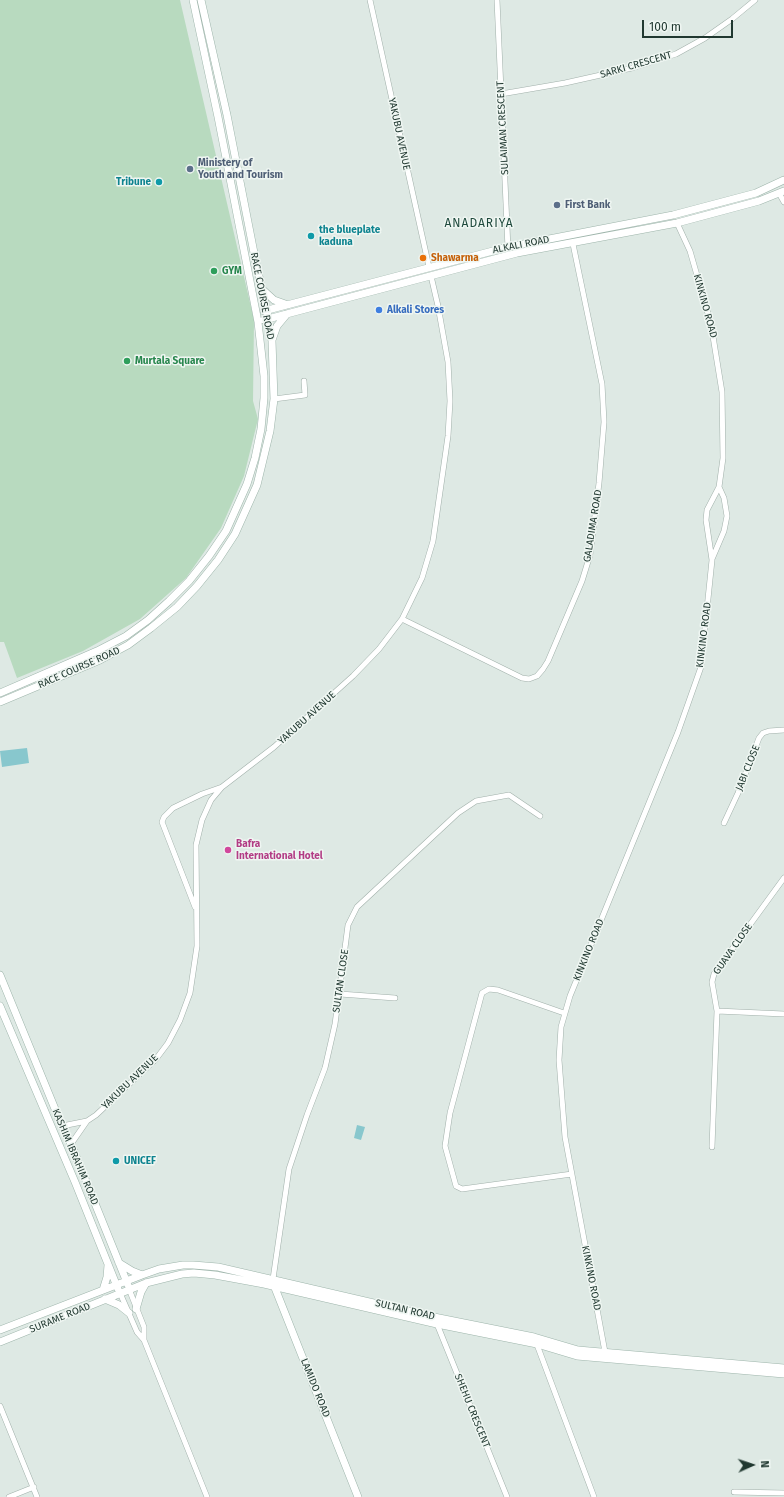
<!DOCTYPE html>
<html>
<head>
<meta charset="utf-8">
<style>
	body { margin:0 }
	#map { position:relative; width:784px; height:1497px; overflow:hidden; background:#dee9e4; font-family:"Fira Sans",sans-serif }
	canvas { display:block }
	.north { position:absolute; left:732px; top:1445px; width:40px; height:40px; -webkit-text-stroke:3px #eff6f2; paint-order:stroke; rotate:87deg; font-size:11px; font-weight:700; line-height:16px; text-align:center; color:#203830 }
	.north::after { content:''; display:block; margin:auto; width:14px; height:18px; background:#203830; clip-path:polygon(50% 0,100% 100%,50% 72%,0 100%) }
	.scale { position:absolute; left:642px; top:20px; width:91px; height:18px; box-sizing:border-box; border:2px solid #203830; border-top:0; padding-left:5px; font-size:12px; line-height:14px; white-space:nowrap; color:#203830; -webkit-text-stroke:3px #eff6f2; paint-order:stroke }
</style>
</head>
<body>
<div id="map">
<canvas width="784" height="1497"></canvas>
<div class="north">N</div>
<div class="scale">100 m</div>
</div>
<script>
const g = document.querySelector('canvas').getContext('2d');
g.lineJoin = 'round';
function fillPath(path, color) { g.fillStyle = color; g.fill(path, 'evenodd'); }
const shape = rows => new Path2D(rows.map(r => 'M' + r).join(''));
function trace(path, color, width, dash) { g.strokeStyle = color; g.lineWidth = width; g.lineCap = dash ? 'butt' : 'round'; g.setLineDash(dash || []); g.stroke(path); }
function label(font, color, halo, rows, align = 'center') {
  g.font = font + ' "Fira Sans",sans-serif'; g.lineWidth = 3; g.setLineDash([]); g.textBaseline = 'middle'; g.strokeStyle = halo; g.fillStyle = color; for (const [text, x, y, turn = 0] of rows) {
    g.save(); g.translate(x, y); g.rotate((+turn || 0) * Math.PI / 180); g.textAlign = isNaN(turn) ? turn : align; if (halo) g.strokeText(text, 0, 0); g.fillText(text, 0, 0); g.restore();
  }
}
fillPath(shape([
	[0,0,180,0,254,320,253,401,258,419,244,476,221,528,186,578,140,619,83,651,17,678,4,642,0,642]
]), '#b8dabf');
fillPath(shape([
	[27,748,29,763,2,767,0,751],
	[357,1125,365,1127,361,1140,354,1138]
]), '#88c7cd');
const street = shape([
	[370,0,429,267],
	[497,0,508,249],
	[501,94,565,83,632,68,676,54,705,38,732,19,755,0],
	[779,193,784,202],
	[274,399,305,395,304,381],
	[712,559,724,531,727,516,724,498,719,487],
	[402,619,522,678,529,679,537,676,543,669,548,661,582,581,590,555,599,483,604,422,602,384,573,244],
	[724,823,738,793,759,738,763,733,769,731,784,730],
	[195,907,162,822,164,817,173,808,202,794,222,787],
	[340,994,395,998],
	[717,1011,784,1014],
	[564,1013,498,990,489,989,482,993,450,1113,445,1146,456,1186,462,1189,572,1174],
	[62,1126,87,1121,96,1115,156,1059,168,1043,180,1020,190,993,197,946,196,845,202,820,211,800,222,787,274,747,353,676,379,649,402,619,422,578,433,541,448,436,450,401,448,362,438,306,431,276],
	[71,1144,87,1121],
	[712,1147,717,1011,712,982,714,974,784,878],
	[273,1279,289,1169,307,1115,325,1068,335,1024,348,925,357,907,458,813,476,801,509,795,540,816],
	[129,1289,144,1327,144,1340],
	[120,1293,137,1332,144,1340,207,1497],
	[437,1324,507,1497],
	[536,1342,594,1497],
	[605,1352,565,1137,559,1060,561,1027,570,996,678,732,701,667,712,560,706,520,707,510,719,487,723,458,722,392,711,324,690,251,677,223],
	[0,1406,37,1497],
	[734,1492,784,1493],
	[9,1497,34,1487]
]);
const secondary = shape([
	[263,290,274,300,288,305],
	[264,311,508,247,673,215,756,193,784,180],
	[264,320,517,253,677,223,759,201,784,191],
	[272,340,277,326,287,314],
	[0,693,97,651,126,636,148,620,169,601,189,581,209,556,226,531,247,484,255,458,261,429,264,398,264,376,258,322,218,117,193,0],
	[0,702,100,660,128,645,151,628,177,607,197,586,218,560,235,534,257,485,270,431,274,399,272,341,267,311,256,263,227,115,201,0],
	[0,975,62,1126,71,1144,128,1285],
	[0,1006,75,1182,118,1289],
	[119,1263,132,1271,142,1275],
	[273,1283,358,1497],
	[103,1290,107,1277,108,1265],
	[105,1299,119,1305,129,1313],
	[136,1309,141,1292,146,1283],
	[0,1330,142,1275,159,1269,183,1265,193,1265,218,1267,434,1317,534,1337,578,1350,784,1368],
	[0,1342,146,1283,182,1274,194,1273,215,1275,264,1284,437,1324,537,1344,577,1356,784,1374]
]);
trace(street, '#a1b0aa', 6);
trace(secondary, '#9eb5ab', 8);
trace(street, '#fff', 5);
trace(secondary, '#fff', 7);
for (const [x, y, r, color] of [
	[190,169,4,"#5c6f8a"],
	[159,182,4,"#0f9aa8"],
	[557,205,4,"#5c6f8a"],
	[311,236,4,"#0f9aa8"],
	[423,258,4,"#e8710a"],
	[214,271,4,"#2e9e5b"],
	[379,310,4,"#3f7fe0"],
	[127,361,4,"#2e9e5b"],
	[228,850,4,"#d1479c"],
	[116,1161,4,"#0f9aa8"]
]) { const dot = new Path2D(); dot.arc(x, y, r, 0, 2 * Math.PI); g.fillStyle = color; g.fill(dot); trace(dot, '#eff6f2', 1.5); }
label('10px', '#203830', '#eff6f2', [
	["SARKI CRESCENT",636,65,-16],
	["SULAIMAN CRESCENT",503,128,-93],
	["YAKUBU AVENUE",399,134,78],
	["ALKALI ROAD",521,245,-11],
	["RACE COURSE ROAD",262,296,79],
	["KINKINO ROAD",705,306,75],
	["GALADIMA ROAD",593,526,-81],
	["KINKINO ROAD",704,635,-83],
	["RACE COURSE ROAD",79,668,-24],
	["YAKUBU AVENUE",307,718,-42],
	["JABI CLOSE",748,768,-68],
	["GUAVA CLOSE",733,949,-55],
	["KINKINO ROAD",589,950,-68],
	["SULTAN CLOSE",341,981,-82],
	["YAKUBU AVENUE",130,1082,-44],
	["KASHIM IBRAHIM ROAD",75,1157,67],
	["KINKINO ROAD",591,1278,79],
	["SULTAN ROAD",405,1310,13],
	["SURAME ROAD",60,1318,-22],
	["LAMIDO ROAD",315,1388,68],
	["SHEHU CRESCENT",472,1411,68]
]);
label('bold 10px', '#4e5e75', '#eff6f2', [
	["Ministery of",198,163],
	["Youth and Tourism",198,175],
	["First Bank",565,205]
], 'left');
label('bold 10px', '#0d838f', '#eff6f2', [
	["Tribune",151,182,"right"],
	["the blueplate",319,230],
	["kaduna",319,242],
	["UNICEF",124,1161]
], 'left');
label('bold 10px', '#c56008', '#eff6f2', [
	["Shawarma",431,258]
], 'left');
label('bold 10px', '#27864d', '#eff6f2', [
	["GYM",222,271],
	["Murtala Square",135,361]
], 'left');
label('bold 10px', '#366cbe', '#eff6f2', [
	["Alkali Stores",387,310]
], 'left');
label('bold 10px', '#b23c85', '#eff6f2', [
	["Bafra",236,844],
	["International Hotel",236,856]
], 'left');
g.letterSpacing = '1px';
label('12px', '#1e493c', '#eff6f2', [
	["ANADARIYA",479,224]
]);
g.letterSpacing = '0px';
</script>
</body>
</html>
